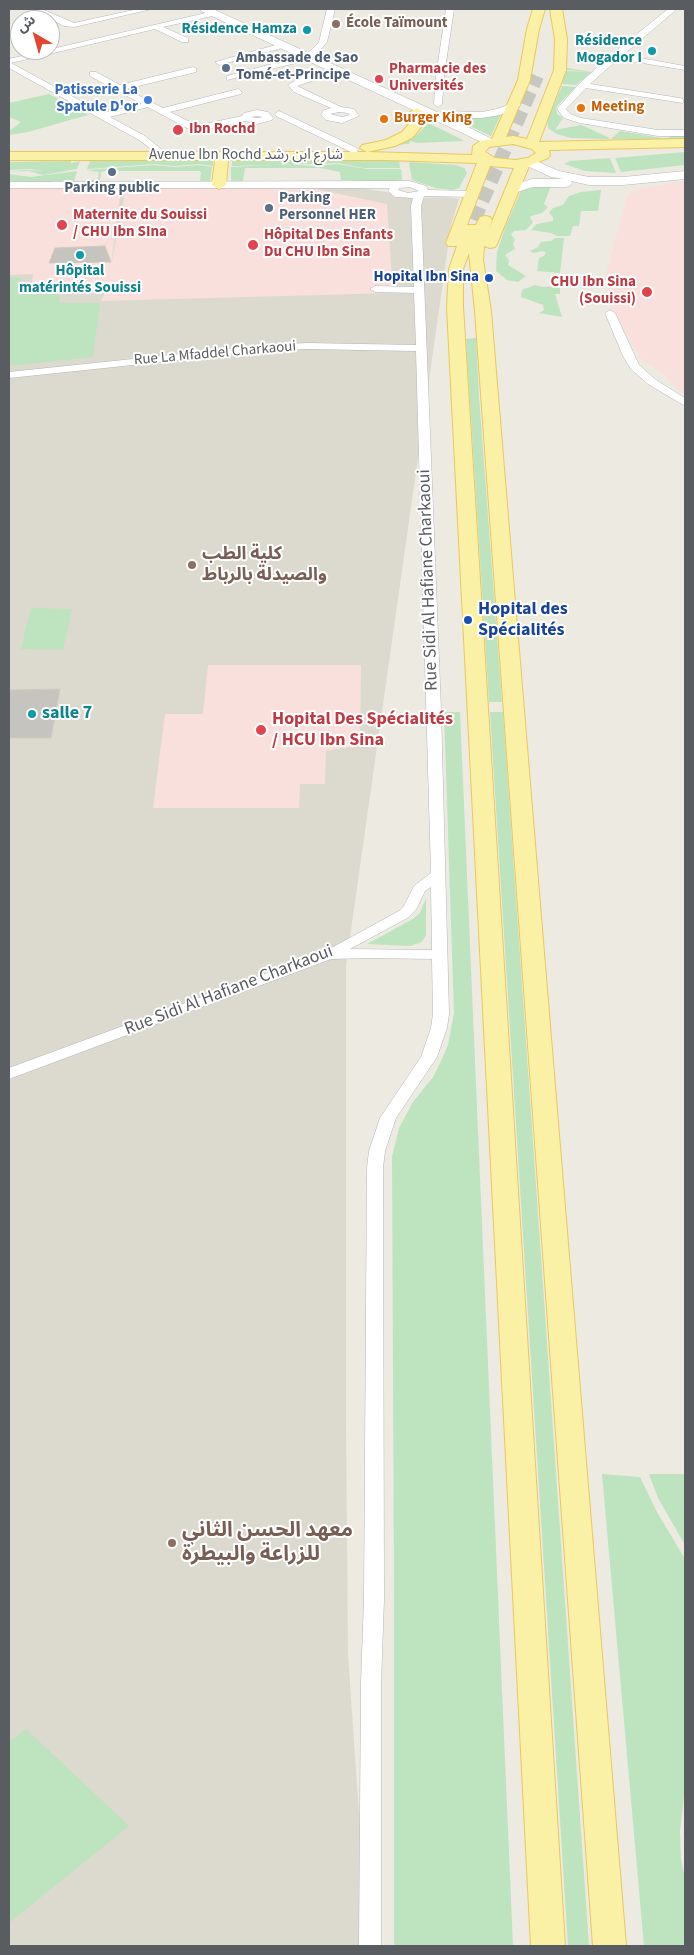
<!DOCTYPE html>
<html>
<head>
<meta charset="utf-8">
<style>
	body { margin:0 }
	#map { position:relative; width:694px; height:1955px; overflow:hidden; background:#eceae1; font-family:"Source Sans 3","Noto Sans Arabic",sans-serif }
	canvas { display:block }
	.frame { position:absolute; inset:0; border:10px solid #595d61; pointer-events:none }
	.north { position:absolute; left:10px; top:10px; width:50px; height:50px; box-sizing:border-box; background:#fff; border:1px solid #bdbec0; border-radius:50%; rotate:322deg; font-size:14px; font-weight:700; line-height:20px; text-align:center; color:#595d61 }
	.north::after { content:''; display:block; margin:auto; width:18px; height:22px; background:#e14732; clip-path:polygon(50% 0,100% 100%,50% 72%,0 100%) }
</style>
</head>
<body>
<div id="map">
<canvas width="694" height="1955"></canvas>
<div class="frame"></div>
<div class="north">ش</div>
</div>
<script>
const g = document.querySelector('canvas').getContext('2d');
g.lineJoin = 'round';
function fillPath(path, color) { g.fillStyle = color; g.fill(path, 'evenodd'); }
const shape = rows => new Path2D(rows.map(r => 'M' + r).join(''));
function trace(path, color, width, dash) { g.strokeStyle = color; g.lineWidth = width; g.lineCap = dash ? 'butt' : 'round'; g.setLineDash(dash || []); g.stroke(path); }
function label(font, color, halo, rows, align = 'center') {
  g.font = font + ' "Source Sans 3","Noto Sans Arabic",sans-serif'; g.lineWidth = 4; g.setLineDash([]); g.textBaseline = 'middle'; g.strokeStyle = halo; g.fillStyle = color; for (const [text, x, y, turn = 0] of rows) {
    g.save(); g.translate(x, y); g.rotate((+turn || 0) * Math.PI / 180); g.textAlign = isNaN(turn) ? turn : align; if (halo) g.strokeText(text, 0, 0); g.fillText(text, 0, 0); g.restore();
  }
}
fillPath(shape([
	[9,187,360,188,425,198,445,197,459,199,451,225,346,965,346,1427,348,1654,368,1946,9,1946]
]), '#dcd9cf');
fillPath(shape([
	[685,181,685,394,677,389,665,375,641,359,631,343,611,307,605,277,627,196,641,188],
	[9,188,121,189,111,265,126,188,316,189,387,204,393,293,101,301,105,292,31,292,33,274,9,275],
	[208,665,361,665,360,745,326,751,325,784,300,784,299,808,153,808,165,714,203,714]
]), '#f9e0dc');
fillPath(shape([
	[567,68,592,72,576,85,562,84,566,71,591,72,567,70],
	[562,86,576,87,556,107,557,114,563,118,555,130,581,125,610,138,608,139,571,138,557,134,548,128,547,120],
	[49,94,88,115,28,132,9,135,9,131,21,122,9,117,9,103],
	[501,114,491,136,453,118,478,118],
	[426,122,463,140,463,141,417,143,410,141,409,144,394,145,416,135,423,129],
	[620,131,661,138,668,138,671,135,685,136,685,139,611,139],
	[685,152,685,165,621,172,615,158],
	[610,158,616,173,585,171,564,164,570,161],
	[71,161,71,163,80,161,77,169,43,175,29,171,9,172,25,170,44,171,30,169,9,170,9,162],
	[90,161,213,161,213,166,199,164,175,166,154,164,87,169],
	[232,161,399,161,400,168,363,168,338,163,232,166],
	[409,162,456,165,464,168,467,173,459,188,452,190,436,188,412,180],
	[288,164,313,166,337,164,367,169,401,169,402,180,387,182,341,180,340,172,320,168,245,168,243,181,231,181,231,167],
	[153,165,175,167,200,165,212,167,210,181,200,181,201,172,199,171,105,171,101,172,100,181,84,181,98,179,99,172,87,170],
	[77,171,74,181,52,181,52,183,9,181,9,174,31,177],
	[551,186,544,204,548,207,542,213,531,216,530,218,533,222,526,230,514,231,511,234,515,240,513,244,515,249,505,255,509,260,508,265,526,276,518,282,507,280,496,271,497,252,505,228,521,191,527,187],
	[601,190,598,211,581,211,579,226,573,226,570,236,557,236,551,233,531,230,537,224,553,221,553,217,549,213,553,208,563,205,569,196,581,192],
	[555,238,564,238,560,273,537,271,539,258,544,256,546,252,541,251,534,253,530,251,538,247,541,242,551,241],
	[9,277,21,278,18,294,60,294,59,303,100,303,93,357,9,366],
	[535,285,543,287,560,286,560,294,555,294,562,317,539,313,544,310,543,305,521,297,522,290],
	[476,338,479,397,502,702,489,702,466,339],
	[31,608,72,609,63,650,21,649],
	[444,712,460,712,513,1946,394,1946,394,1577,392,1157,399,1128,413,1102,433,1077,441,1061,448,1045,454,1013],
	[490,712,503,712,589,1946,568,1946],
	[426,898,426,935,422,942,410,946,367,944,413,919,420,913],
	[602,1474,640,1477,657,1512,685,1559,685,1787,680,1832,681,1859,685,1878,685,1946,644,1946],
	[649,1474,685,1474,685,1545,658,1498],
	[26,1729,129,1826,9,1923,9,1742]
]), '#bee3bf');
const building = shape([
	[105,246,111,262,49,263,55,248,105,246],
	[60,689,51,738,9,738,9,690,60,689]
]);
fillPath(building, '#c6c4be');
trace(building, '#d0ccc0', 1);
trace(shape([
	[474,220,537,76]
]), '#c7c7c1', 14, [14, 7]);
const street = shape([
	[32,9,42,9,74,23,138,9,152,9,74,27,64,26,32,9],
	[327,9,335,9,327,42,312,59,227,80,227,76,306,55,319,42,327,9],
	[446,9,454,9,444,76,442,104,438,107,434,104,436,76,446,9],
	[668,9,677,9,623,55,685,66,685,70,618,59,590,84,680,98,683,99,683,103,586,88,566,109,570,114,581,118,658,130,685,130,685,136,658,136,580,123,564,118,557,109,580,83,612,54,668,9],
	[214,11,218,13,217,15,163,27,188,38,188,42,182,42,155,29,11,63,103,113,142,104,90,76,90,72,96,72,120,85,193,67,196,68,196,72,126,89,163,108,238,89,242,92,241,94,170,112,192,123,205,124,242,116,244,113,257,110,268,112,273,118,272,120,257,124,245,121,205,130,187,128,148,107,110,117,145,136,161,149,161,153,158,154,139,140,9,68,9,59,214,11],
	[257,116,263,117,257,118,251,117,257,116],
	[283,43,286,43,286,47,219,65,215,62,283,43],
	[335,67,339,70,338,72,297,86,341,107,354,109,359,116,342,123,326,120,321,115,324,110,331,108,294,92,288,85,301,77,335,67],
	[339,112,348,113,350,115,342,117,330,114,339,112],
	[279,111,357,148,358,150,357,152,351,152,276,116,275,114,279,111],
	[410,181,426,186,428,190,472,191,477,194,472,197,424,196,421,206,441,710,449,1014,447,1028,437,1057,396,1118,385,1151,383,1168,384,1599,381,1683,381,1946,359,1946,361,1683,364,1599,367,1168,369,1151,380,1118,421,1057,431,1028,433,1014,432,959,369,958,331,959,9,1079,9,1068,324,952,399,911,404,906,414,886,431,873,416,351,307,349,266,351,9,378,9,372,266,345,307,343,416,345,414,293,375,292,370,289,375,286,414,287,411,206,413,198,395,197,388,191,390,188,9,188,9,182,410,181],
	[410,187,419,191,408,193,398,190,399,188,410,187],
	[431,887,432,950,350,949,409,917,417,908,425,891,431,887],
	[610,310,615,313,639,365,656,380,685,398,685,406,648,384,631,369,623,356,605,313,610,310]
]);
const secondary = shape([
	[200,9,213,9,439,113,444,111,482,112,497,109,515,102,521,105,500,115,482,118,450,118,498,142,492,146,488,145,201,11,200,9],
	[529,158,559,171,589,177,623,177,685,171,685,179,623,185,589,185,571,181,572,183,570,186,566,187,533,187,511,194,507,193,505,190,507,187,532,179,563,179,551,177,525,165,523,162,525,159,529,158]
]);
const primary = shape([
	[533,9,545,9,539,29,530,80,506,137,513,136,527,139,554,70,555,39,550,9,562,9,567,39,566,70,539,142,685,139,685,147,549,150,550,155,548,158,529,166,497,244,495,247,490,248,484,246,483,260,491,311,626,1946,593,1946,475,311,469,253,463,269,463,307,565,1946,531,1946,447,307,449,269,457,246,448,246,446,243,477,163,386,160,228,160,226,185,219,189,212,185,215,160,9,160,9,152,367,152,360,148,362,145,386,140,402,132,409,124,410,112,417,108,424,112,423,125,412,138,395,146,367,152,472,155,473,146,480,141,492,139,518,80,527,29,533,9],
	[513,144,532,149,536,153,528,158,515,160,495,158,485,152,489,147,513,144],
	[490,166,514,168,489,229,492,220,490,217,485,216,480,217,476,225,467,225,490,166]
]);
trace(street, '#b4b6bb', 1);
trace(secondary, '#b5b7bd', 1);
trace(primary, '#ebc85b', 2);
fillPath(street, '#fff');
fillPath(secondary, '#fff');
fillPath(primary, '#fbf1a6');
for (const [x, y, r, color] of [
	[336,24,5,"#8d6e63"],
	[307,30,5,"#0f9aa8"],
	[652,51,5,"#0f9aa8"],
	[226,68,5,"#5c6f8a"],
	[379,79,5,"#e0444e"],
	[148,100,5,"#3f7fe0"],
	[581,108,5,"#e8710a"],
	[384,119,5,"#e8710a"],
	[178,130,6,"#e0444e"],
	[112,172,5,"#5c6f8a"],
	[269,208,5,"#5c6f8a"],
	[62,225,6,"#e0444e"],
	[253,245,6,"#e0444e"],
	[80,255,5,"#0f9aa8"],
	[489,278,5,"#1a4fb4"],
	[647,292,6,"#e0444e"],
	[192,565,5,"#8d6e63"],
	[468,620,5,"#1a4fb4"],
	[32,714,5,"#0f9aa8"],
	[261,730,6,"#e0444e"],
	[172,1543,5,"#8d6e63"]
]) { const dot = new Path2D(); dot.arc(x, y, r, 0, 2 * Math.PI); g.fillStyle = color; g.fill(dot); trace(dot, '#fff', 2); }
label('bold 15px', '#785e54', '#fff', [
	["École Taïmount",346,24]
], 'left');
label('bold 15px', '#0d838f', '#fff', [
	["Résidence Hamza",297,30],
	["Résidence",642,42],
	["Mogador I",642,59],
	["Hôpital",80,272,"center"],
	["matérintés Souissi",80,289,"center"]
], 'right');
label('bold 15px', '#4e5e75', '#fff', [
	["Ambassade de Sao",236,59],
	["Tomé-et-Principe",236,76],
	["Parking public",112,189,"center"],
	["Parking",279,199],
	["Personnel HER",279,216]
], 'left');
label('bold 15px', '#be3a42', '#fff', [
	["Pharmacie des",389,70],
	["Universités",389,87],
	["Ibn Rochd",189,130],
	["Maternite du Souissi",73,216],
	["/ CHU Ibn SIna",73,233],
	["Hôpital Des Enfants",264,236],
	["Du CHU Ibn Sina",264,253],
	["CHU Ibn Sina",636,283,"right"],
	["(Souissi)",636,300,"right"]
], 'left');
label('bold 15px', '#366cbe', '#fff', [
	["Patisserie La",138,91],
	["Spatule D'or",138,108]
], 'right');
label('bold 15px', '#c56008', '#fff', [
	["Meeting",591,108],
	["Burger King",394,119]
], 'left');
label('15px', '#595d61', '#fff', [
	["Avenue Ibn Rochd شارع ابن رشد",246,156],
	["Rue La Mfaddel Charkaoui",215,354,-5]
]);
label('bold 15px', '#164399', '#fff', [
	["Hopital Ibn Sina",479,278]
], 'right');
label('bold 18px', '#785e54', '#fff', [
	["كلية الطب",202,555],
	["والصيدلة بالرباط",202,576]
], 'left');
label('18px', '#595d61', '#fff', [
	["Rue Sidi Al Hafiane Charkaoui",429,580,-92],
	["Rue Sidi Al Hafiane Charkaoui",229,991,-21]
]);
label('bold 18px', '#164399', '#fff', [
	["Hopital des",478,610],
	["Spécialités",478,631]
], 'left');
label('bold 18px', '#0d838f', '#fff', [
	["salle 7",42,714]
], 'left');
label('bold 18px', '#be3a42', '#fff', [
	["Hopital Des Spécialités",272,720],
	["/ HCU Ibn Sina",272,741]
], 'left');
label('bold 21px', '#785e54', '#fff', [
	["معهد الحسن الثاني",182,1531],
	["للزراعة والبيطرة",182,1555]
], 'left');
</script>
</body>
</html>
